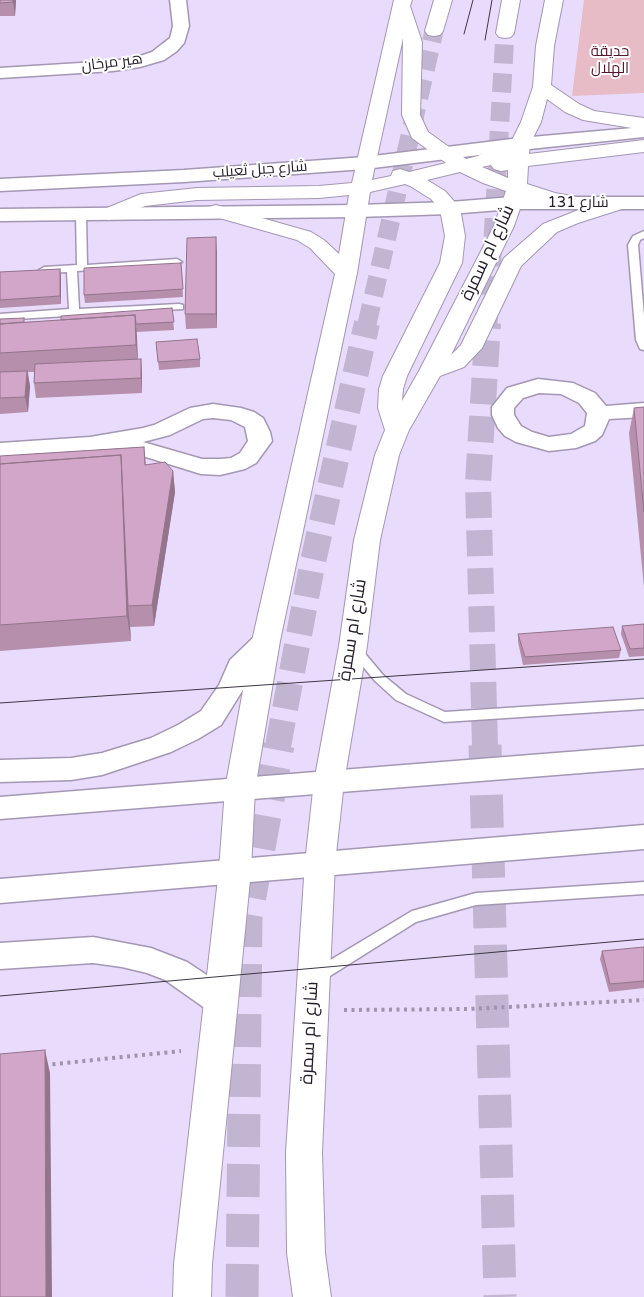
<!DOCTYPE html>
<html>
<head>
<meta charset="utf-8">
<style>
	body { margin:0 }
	canvas { display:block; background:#e9dbfb }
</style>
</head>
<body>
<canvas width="644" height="1297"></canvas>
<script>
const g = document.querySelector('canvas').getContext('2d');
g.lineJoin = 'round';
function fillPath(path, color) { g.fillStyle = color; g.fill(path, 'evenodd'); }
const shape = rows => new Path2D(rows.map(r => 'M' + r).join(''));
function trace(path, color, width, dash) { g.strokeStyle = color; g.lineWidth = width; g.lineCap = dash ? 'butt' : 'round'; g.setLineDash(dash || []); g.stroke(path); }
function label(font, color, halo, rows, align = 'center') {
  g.font = font + ' "Varela Round",Cairo,sans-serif'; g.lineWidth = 4; g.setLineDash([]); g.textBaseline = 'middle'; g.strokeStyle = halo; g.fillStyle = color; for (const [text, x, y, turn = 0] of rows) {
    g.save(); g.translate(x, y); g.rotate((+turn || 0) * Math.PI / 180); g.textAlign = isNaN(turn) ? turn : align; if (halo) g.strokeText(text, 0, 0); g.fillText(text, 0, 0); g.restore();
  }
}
fillPath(shape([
	[584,0,644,0,644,93,572,96]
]), '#e7bcc6');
trace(shape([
	[367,324,434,31],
	[488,324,505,33]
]), '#c1b5d1', 19, [19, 10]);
trace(shape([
	[278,746,312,566,367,323],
	[485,746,478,483,488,323]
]), '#c1b5d1', 26, [26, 12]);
trace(shape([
	[485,745,500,1297],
	[242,1297,246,917,278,745]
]), '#c1b5d1', 33, [33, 17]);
const service = shape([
	[81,212,86,215,87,265,177,259,182,262,177,265,77,271,79,309,179,304,183,305,183,309,0,320,0,314,69,309,67,272,44,273,39,270,44,267,77,265,76,215,81,212],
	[644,231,644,238,640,240,638,245,644,316,644,350,640,349,636,340,628,245,633,236,644,231],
	[353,643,357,644,383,675,406,694,445,712,644,699,644,709,444,722,396,700,375,681,347,647,349,644,353,643],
	[644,882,644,894,476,905,416,922,322,981,317,982,312,981,310,976,312,971,412,911,476,893,644,882]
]);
const minor = shape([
	[170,0,186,0,189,26,184,43,177,51,164,60,140,67,113,71,0,78,0,68,113,61,137,57,152,52,170,38,173,26,170,0],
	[644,127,644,137,520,150,365,169,184,182,0,191,0,179,184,170,365,157,520,138,644,127],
	[512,197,644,197,644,209,512,209,450,214,357,217,0,221,0,209,357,205,450,202,512,197],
	[538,379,573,383,595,393,606,406,644,403,644,417,609,419,602,435,595,441,576,448,549,451,516,442,505,436,498,428,492,415,492,407,507,388,538,379],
	[539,393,561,394,579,403,587,413,585,426,571,434,549,437,532,432,521,426,514,415,514,408,523,398,539,393],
	[213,404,241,408,254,412,263,418,270,432,272,441,256,463,245,469,220,475,201,474,146,457,90,451,0,457,0,443,90,437,143,428,154,425,190,408,213,404],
	[213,418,231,420,245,427,248,441,240,453,231,458,220,459,202,459,143,442,170,435,203,419,213,418],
	[266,632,275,634,279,641,275,648,250,672,244,688,221,725,198,739,171,752,102,775,71,780,0,782,0,760,71,758,102,753,151,738,178,725,201,711,219,685,230,660,257,634,266,632],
	[644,746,644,768,0,819,0,797,644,746],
	[644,825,644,849,0,903,0,879,644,825],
	[93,937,151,948,187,962,231,991,236,1001,231,1011,220,1015,209,1011,165,980,147,973,122,967,93,963,0,969,0,943,93,937]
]);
const tertiary = shape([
	[394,0,412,0,410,6,422,42,420,115,428,132,466,159,478,156,512,140,521,122,533,87,536,46,545,0,563,0,554,46,551,85,579,104,594,111,644,118,644,130,583,120,565,112,547,99,541,122,530,144,529,154,644,140,644,152,528,166,527,184,555,193,593,200,596,204,618,198,625,200,628,204,625,208,578,223,557,232,521,266,482,348,464,367,440,376,409,430,399,455,380,540,367,646,344,782,335,863,322,1152,325,1253,331,1297,293,1297,287,1253,286,1152,305,863,314,782,339,646,354,540,375,455,385,430,378,408,379,389,383,376,440,263,445,236,440,209,431,199,410,186,405,184,370,192,357,273,280,641,255,789,251,870,212,1264,211,1297,173,1297,174,1264,219,870,225,789,252,641,335,274,310,248,297,240,209,215,206,211,209,207,216,205,311,232,324,240,339,254,349,195,319,198,197,200,145,206,109,220,102,218,99,214,102,210,141,194,197,188,319,186,352,183,394,0],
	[403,38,402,115,412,138,446,163,409,172,400,169,393,171,391,176,372,180,403,38],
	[491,165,494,169,501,171,508,170,508,178,482,167,491,165],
	[460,172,483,183,506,191,494,226,419,371,402,401,403,389,407,376,462,263,465,236,460,208,445,191,427,180,460,172],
	[524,197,552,205,581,209,543,224,504,258,461,345,451,355,514,226,524,197],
	[434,0,452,0,443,31,440,35,434,36,428,35,425,31,434,0],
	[502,0,520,0,514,33,511,37,505,38,499,37,496,33,502,0]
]);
trace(service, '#a497b4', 3);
trace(minor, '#a497b4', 3);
trace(tertiary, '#a497b4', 2);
trace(shape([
	[344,1010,469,1009,644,1000],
	[45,1065,181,1051]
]), '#9e94ac', 4, [3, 4.5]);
fillPath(service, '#fff');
fillPath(minor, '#fff');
fillPath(tertiary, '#fff');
trace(shape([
	[464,34,473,0],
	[485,40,492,0],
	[0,703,644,659],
	[0,996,644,939]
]), '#3d3745', 1);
fillPath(shape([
	[0,0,16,0,15,16,0,16],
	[217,252,217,328,186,329,185,314],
	[181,263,183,297,85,303,84,295],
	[60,269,61,277,61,304,0,308,0,272],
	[172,308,174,330,136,332,138,360,141,359,142,374,142,393,36,398,34,383,34,372,28,372,30,386,28,412,0,414,0,319,25,322,61,320],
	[156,342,200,359,200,367,159,370],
	[644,407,644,587,629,433,634,408],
	[144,447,146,465,173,471,175,492,154,626,130,627,130,626,131,641,0,651,0,456],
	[644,624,644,656,629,657,621,634,622,626],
	[518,634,621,650,619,658,523,665,518,642],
	[644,947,644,988,609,992,600,959,602,951]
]), '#b58fac');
fillPath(shape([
	[13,0,16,0,15,16,13,2],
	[216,237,217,252,217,328,216,314],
	[60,269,61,277,61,304,60,296],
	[135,315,137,336,138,365,136,345],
	[141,359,142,374,142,393,141,378],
	[27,371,30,386,28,412,25,397],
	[121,455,128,606,130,626,131,641,127,616],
	[173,471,175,492,154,626,152,605],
	[45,1050,50,1073,52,1297,46,1297]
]), '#93748c');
const building = shape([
	[0,0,13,0,13,2,0,3,0,0],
	[216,237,216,314,185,314,187,238,216,237],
	[181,263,183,289,84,295,84,268,181,263],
	[60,269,60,296,0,300,0,272,60,269],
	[172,308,174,322,136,324,135,315,61,320,61,316,172,308],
	[135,315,136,345,0,353,0,324,135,315],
	[24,318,24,322,0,324,0,319,24,318],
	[197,339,200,359,158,362,156,342,197,339],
	[141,359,141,378,34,383,35,364,141,359],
	[27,371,25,397,0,398,0,372,27,371],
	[644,407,644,512,634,408,644,407],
	[144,447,145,465,165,462,173,471,152,605,128,606,121,455,0,464,0,456,144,447],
	[121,455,127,616,0,625,0,464,121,455],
	[644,624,644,648,630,649,622,626,644,624],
	[613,627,621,650,525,657,518,634,613,627],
	[644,947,644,981,610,984,602,951,644,947],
	[45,1050,46,1297,0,1297,0,1054,45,1050]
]);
fillPath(building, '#d2a6c8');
trace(building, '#93748c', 1);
label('15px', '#57152d', '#fff', [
	["حديقة",610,52],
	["الهلال",610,69]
]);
label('15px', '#221d28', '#fff', [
	["هير مرخان",112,63,-7],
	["شارع جبل ثعيلب",260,170,-4],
	["شارع 131",578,203]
]);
label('18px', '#221d28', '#fff', [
	["شارع ام سمرة",488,253,-65],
	["شارع ام سمرة",353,630,-81],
	["شارع ام سمرة",310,1033,-87]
]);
</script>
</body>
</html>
